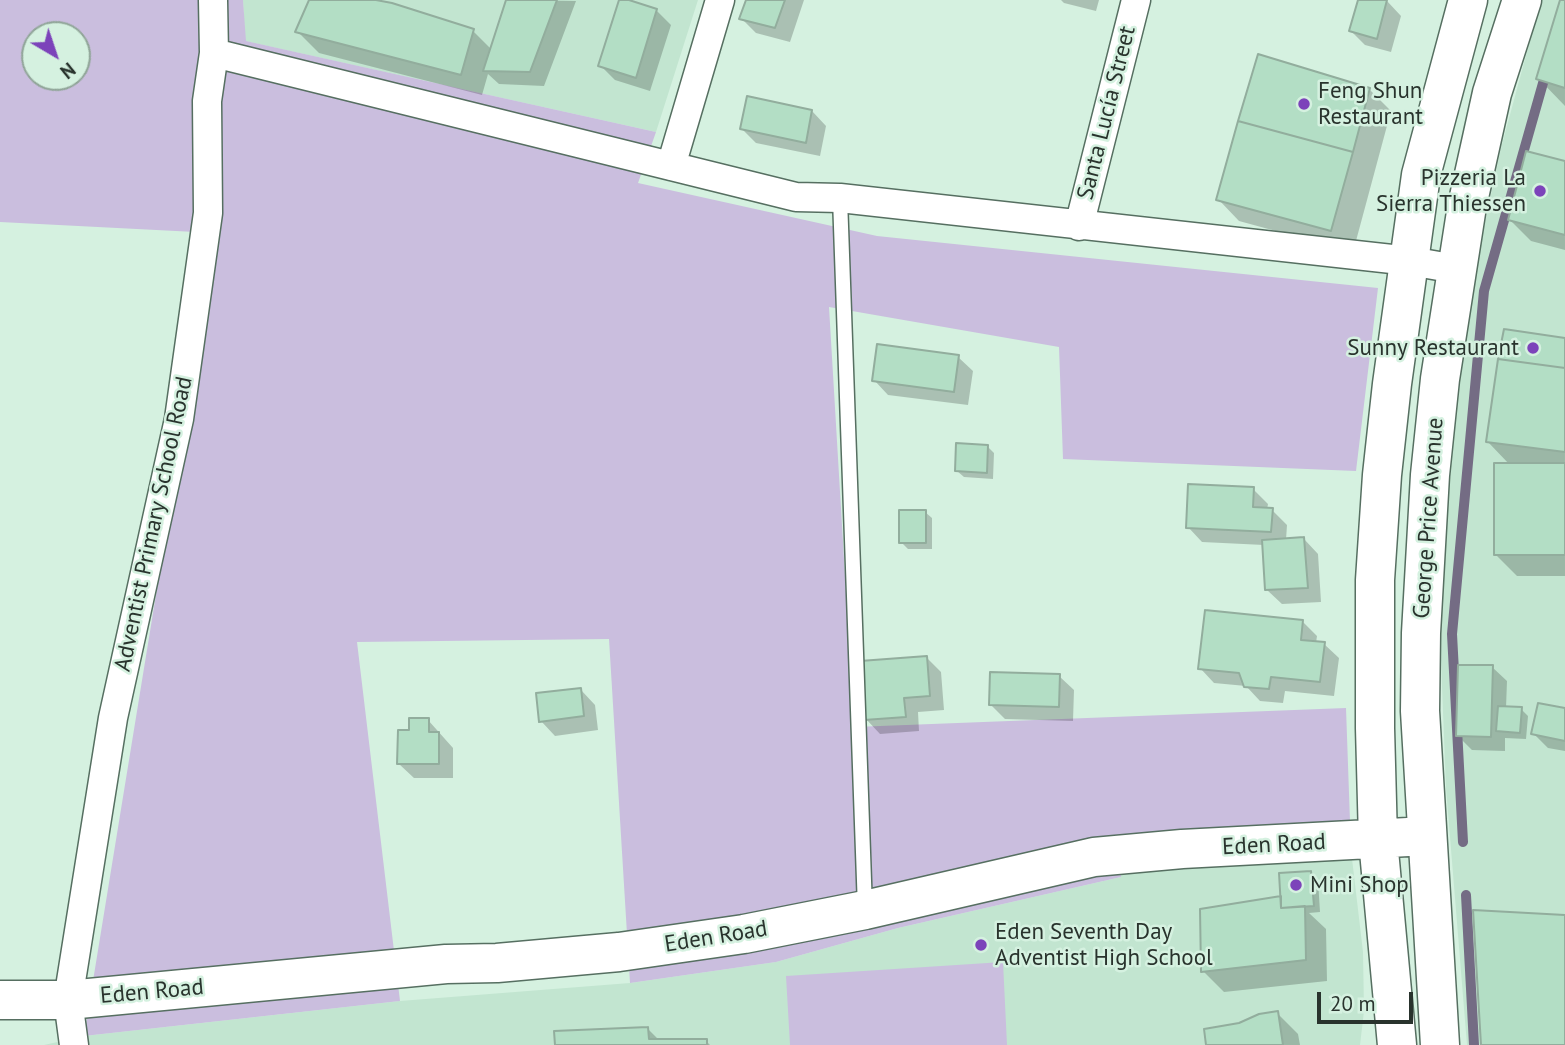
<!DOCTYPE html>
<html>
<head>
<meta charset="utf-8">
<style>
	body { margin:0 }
	#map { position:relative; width:1565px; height:1045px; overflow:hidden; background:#d5f1e0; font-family:"PT Sans",sans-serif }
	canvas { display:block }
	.north { position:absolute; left:21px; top:21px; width:70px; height:70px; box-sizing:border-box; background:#d5f1e0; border:2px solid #90a598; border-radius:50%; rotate:141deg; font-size:19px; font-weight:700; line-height:28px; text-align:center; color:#29332d }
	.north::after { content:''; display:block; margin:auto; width:24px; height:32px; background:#7c43ba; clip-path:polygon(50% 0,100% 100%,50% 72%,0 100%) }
	.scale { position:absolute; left:1317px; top:992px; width:96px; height:32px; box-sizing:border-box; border:4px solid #29332d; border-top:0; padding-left:9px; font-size:21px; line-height:24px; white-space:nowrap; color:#29332d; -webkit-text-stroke:5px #d5f1e0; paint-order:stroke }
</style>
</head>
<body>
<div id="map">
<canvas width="1565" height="1045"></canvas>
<div class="north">N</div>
<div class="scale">20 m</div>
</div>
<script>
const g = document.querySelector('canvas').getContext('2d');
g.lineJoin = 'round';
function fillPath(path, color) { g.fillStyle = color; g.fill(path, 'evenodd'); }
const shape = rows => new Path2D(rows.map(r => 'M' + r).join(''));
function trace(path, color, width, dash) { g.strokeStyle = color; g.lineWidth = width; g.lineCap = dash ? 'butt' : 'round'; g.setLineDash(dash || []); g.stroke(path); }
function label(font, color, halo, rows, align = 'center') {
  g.font = font + ' "PT Sans",sans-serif'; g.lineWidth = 5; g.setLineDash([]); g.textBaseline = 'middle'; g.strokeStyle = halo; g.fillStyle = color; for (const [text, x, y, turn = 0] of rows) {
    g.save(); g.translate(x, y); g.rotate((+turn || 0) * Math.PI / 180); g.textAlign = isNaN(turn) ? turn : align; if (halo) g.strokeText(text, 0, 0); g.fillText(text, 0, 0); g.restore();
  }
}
fillPath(shape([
	[243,0,698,0,656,132,245,41],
	[1541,0,1565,0,1565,1045,1467,1045,1446,788,1441,661,1441,551,1448,443,1471,288,1501,148],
	[1351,850,1363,952,1364,1011,1360,1045,44,1045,84,1036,400,1001,630,983,776,962,898,928,1121,877,1121,852]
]), '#c2e5d0');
fillPath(shape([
	[0,0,243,0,246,41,656,132,638,183,877,236,1378,288,1356,471,1063,459,1059,347,829,307,854,727,1346,708,1351,850,1121,852,1121,877,898,928,776,962,630,983,609,639,357,642,400,1001,84,1036,215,233,0,222],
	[35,35,77,35,77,77,35,77],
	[1003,962,1007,1045,790,1045,786,976]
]), '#cabede');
fillPath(shape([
	[311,0,366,0,473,31,492,50,508,0,576,1,544,86,499,84,488,74,482,95,319,53,297,31],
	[621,0,656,10,671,25,650,91,615,80,600,65],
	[748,0,804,0,790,42,756,33,741,18],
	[1061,0,1099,0,1096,11,1064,3],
	[1359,0,1387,1,1401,16,1391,52,1365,45,1351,31],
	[1562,0,1565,0,1565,106,1538,78],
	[1369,89,1391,111,1353,252,1239,221,1218,199],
	[812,111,826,126,820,156,756,143,742,129],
	[1565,163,1565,250,1531,241,1510,220],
	[1565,340,1565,576,1517,576,1496,555,1510,465,1488,442],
	[958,357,973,371,968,405,888,395,874,380],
	[987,446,994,453,993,479,964,477,957,471],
	[1253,489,1268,504,1267,510,1272,510,1287,525,1286,540,1304,539,1318,554,1321,602,1282,604,1267,590,1264,545,1202,542,1188,527],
	[925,512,932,518,932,549,908,549,901,542],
	[1302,621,1317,636,1316,643,1324,644,1339,658,1334,696,1285,691,1283,703,1260,701,1246,686,1214,683,1200,668],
	[927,658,941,672,944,710,918,712,919,731,880,734,866,719],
	[1492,667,1507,681,1506,708,1521,709,1528,716,1526,739,1505,738,1505,751,1472,750,1458,736],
	[1059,676,1074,690,1073,721,1005,719,991,705],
	[581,690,595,705,598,730,555,736,541,721],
	[1565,710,1565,751,1548,748,1533,733],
	[428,720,453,748,453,778,414,778,399,764,411,731],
	[1311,873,1318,880,1320,912,1309,913,1326,929,1327,981,1224,992,1203,971],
	[1277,1013,1298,1034,1300,1045,1208,1045,1239,1025],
	[647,1028,660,1041,706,1041,710,1045,557,1045]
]), '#0003');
trace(shape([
	[1463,842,1452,634,1484,291,1547,69],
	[1466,895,1474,1045]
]), '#746c84', 10);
const building = shape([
	[309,0,376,0,392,3,474,29,461,75,295,32,309,0],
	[506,0,557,0,530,72,483,71,506,0],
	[619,0,629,0,657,9,636,78,598,66,619,0],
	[746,0,785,0,775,28,739,19,746,0],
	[1358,0,1387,0,1377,39,1349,31,1358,0],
	[1560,0,1565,0,1565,88,1536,79,1560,0],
	[1258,54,1370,88,1353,152,1238,121,1258,54],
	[747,96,812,110,806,143,740,129,747,96],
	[1238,121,1353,152,1331,231,1216,200,1238,121],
	[1526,151,1565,161,1565,235,1508,220,1526,151],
	[1504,329,1565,338,1565,368,1498,359,1504,329],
	[877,344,959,355,954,392,872,381,877,344],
	[1498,359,1565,368,1565,452,1486,442,1498,359],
	[956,443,988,445,987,473,955,471,956,443],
	[1494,463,1565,463,1565,555,1494,555,1494,463],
	[1188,484,1254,487,1253,507,1273,508,1271,532,1186,528,1188,484],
	[899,510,926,510,926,543,899,543,899,510],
	[1304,537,1308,588,1265,590,1262,540,1304,537],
	[1205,610,1303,620,1301,640,1325,642,1320,682,1271,677,1269,689,1244,687,1239,673,1198,669,1205,610],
	[927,656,930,696,904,698,906,717,864,720,860,661,927,656],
	[1458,665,1493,665,1491,737,1456,736,1458,665],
	[990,672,1060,674,1059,707,989,705,990,672],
	[581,688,584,716,539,722,536,693,581,688],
	[1538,703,1565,708,1565,741,1531,734,1538,703],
	[1498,706,1522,707,1520,733,1496,731,1498,706],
	[409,718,429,718,429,732,439,732,439,764,397,764,398,730,409,730,409,718],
	[1311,871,1314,906,1281,908,1279,873,1311,871],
	[1281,896,1281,908,1305,906,1306,960,1201,972,1200,909,1281,896],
	[1473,910,1565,915,1565,1045,1481,1045,1473,910],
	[1278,1011,1283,1045,1206,1045,1204,1029,1239,1023,1259,1014,1278,1011],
	[648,1027,649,1039,707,1039,707,1045,555,1045,554,1031,648,1027]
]);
fillPath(building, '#b3dec5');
trace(building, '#92ad9d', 2);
const lane = shape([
	[840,198,865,909]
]);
const street = shape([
	[214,53,796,197,840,198,1410,261,1456,269],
	[671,166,720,0],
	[1079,226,1136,0],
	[74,1045,68,1000,113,718,179,419,208,213,207,101,214,53,213,0]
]);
const secondary = shape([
	[0,1000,68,1000,446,964,497,963,619,952,744,934,865,910,1094,857,1182,849,1427,836],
	[1397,1045,1378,840,1375,728,1375,580,1382,475,1392,384,1421,175,1468,0],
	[1440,1045,1420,711,1421,633,1430,475,1440,379,1467,206,1492,93,1522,0]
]);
trace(lane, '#566f61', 17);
trace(street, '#566f61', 31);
trace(secondary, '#566f61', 41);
trace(lane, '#fff', 14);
trace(street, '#fff', 28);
trace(secondary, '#fff', 38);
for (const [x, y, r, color] of [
	[1304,104,7,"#7c43ba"],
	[1540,191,7,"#7c43ba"],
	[1533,348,7,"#7c43ba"],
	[1296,885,7,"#7c43ba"],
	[981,945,7,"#7c43ba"]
]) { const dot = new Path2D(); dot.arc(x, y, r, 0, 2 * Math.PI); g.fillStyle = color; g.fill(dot); trace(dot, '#d5f1e0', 2.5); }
label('23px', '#29332d', '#d5f1e0', [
	["Feng Shun",1318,91],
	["Restaurant",1318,117],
	["Pizzeria La",1526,178,"right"],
	["Sierra Thiessen",1526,204,"right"],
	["Sunny Restaurant",1519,348,"right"],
	["Mini Shop",1310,885],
	["Eden Seventh Day",995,932],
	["Adventist High School",995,958]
], 'left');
label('23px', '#29332d', '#d5f1e0', [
	["Santa Lucía Street",1107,113,-76],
	["George Price Avenue",1429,518,-86],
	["Adventist Primary School Road",154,524,-78],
	["Eden Road",1274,845,-3],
	["Eden Road",716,937,-9],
	["Eden Road",152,992,-5]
]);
</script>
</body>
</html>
